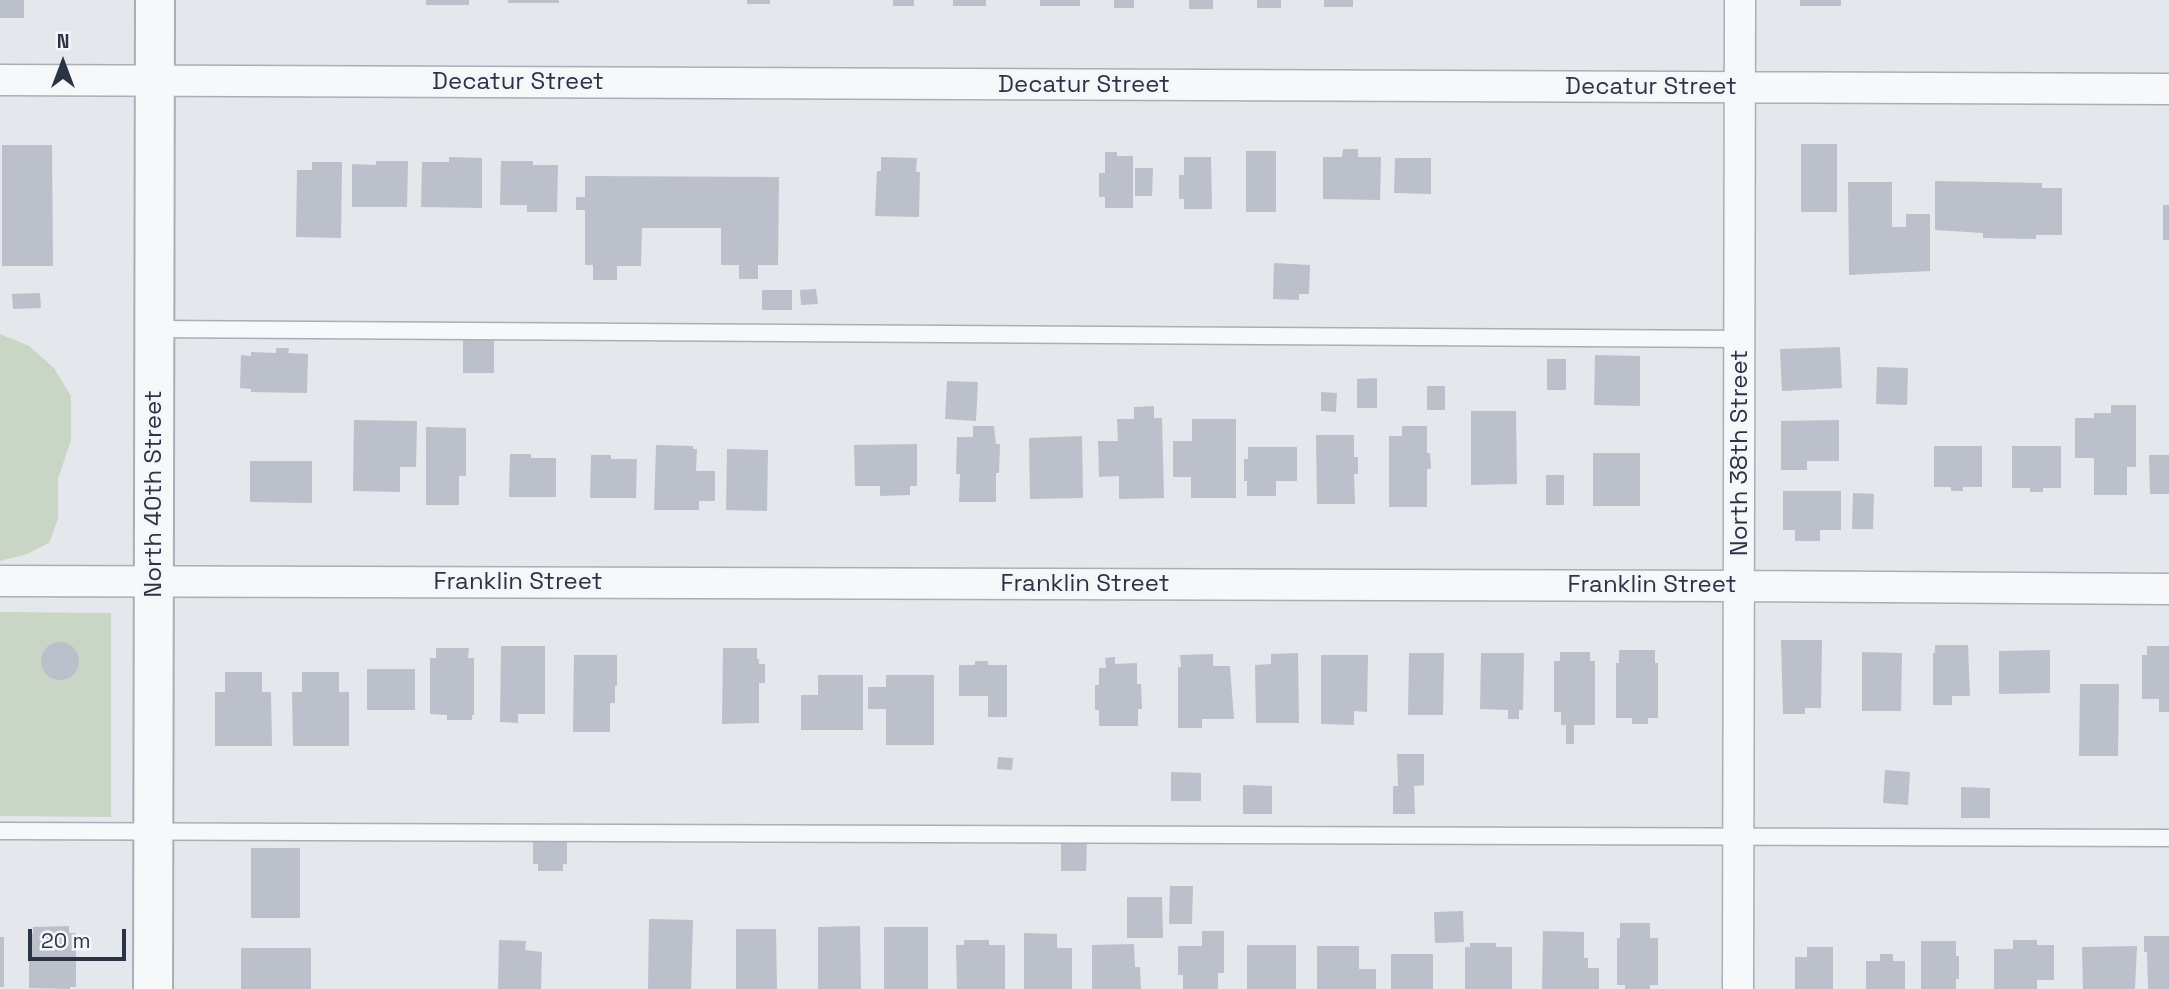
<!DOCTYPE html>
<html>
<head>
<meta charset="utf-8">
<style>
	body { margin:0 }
	#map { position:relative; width:2169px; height:989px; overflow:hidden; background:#e4e7ec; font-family:"Space Grotesk",sans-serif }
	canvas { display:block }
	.north { position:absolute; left:28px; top:28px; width:70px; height:70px; -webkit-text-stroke:5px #f4f6f9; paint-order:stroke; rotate:0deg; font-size:19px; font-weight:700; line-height:28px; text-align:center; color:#2b3445 }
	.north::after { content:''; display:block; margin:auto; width:24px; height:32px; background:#2b3445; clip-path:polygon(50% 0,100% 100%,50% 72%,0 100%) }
	.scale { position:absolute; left:28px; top:929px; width:98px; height:32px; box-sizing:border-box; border:4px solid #2b3445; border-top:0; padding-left:9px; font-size:21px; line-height:24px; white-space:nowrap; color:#2b3445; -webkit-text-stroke:5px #f4f6f9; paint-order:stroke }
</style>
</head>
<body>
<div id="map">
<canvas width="2169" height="989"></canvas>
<div class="north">N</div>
<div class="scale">20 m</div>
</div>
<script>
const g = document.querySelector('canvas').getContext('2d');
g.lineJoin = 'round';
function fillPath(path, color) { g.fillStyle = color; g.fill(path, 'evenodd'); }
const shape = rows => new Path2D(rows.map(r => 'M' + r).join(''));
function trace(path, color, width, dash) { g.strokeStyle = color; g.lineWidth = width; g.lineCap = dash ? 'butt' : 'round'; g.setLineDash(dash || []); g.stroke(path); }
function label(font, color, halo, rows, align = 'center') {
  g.font = font + ' "Space Grotesk",sans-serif'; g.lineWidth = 6; g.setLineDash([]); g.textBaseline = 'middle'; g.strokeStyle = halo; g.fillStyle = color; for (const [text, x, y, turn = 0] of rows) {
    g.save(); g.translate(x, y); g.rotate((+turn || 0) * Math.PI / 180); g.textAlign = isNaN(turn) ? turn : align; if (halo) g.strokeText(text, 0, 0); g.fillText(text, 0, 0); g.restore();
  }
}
fillPath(shape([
	[0,334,29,346,54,368,71,396,71,440,58,479,58,519,49,543,27,554,0,561],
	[0,612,111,613,111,817,0,816]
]), '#c9d6c5');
fillPath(shape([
	[0,0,24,0,24,18,0,18],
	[426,0,469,0,469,5,426,5],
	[508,0,559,0,559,3,508,3],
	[747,0,770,0,770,4,747,4],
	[893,0,914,0,914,6,893,6],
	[953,0,986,0,986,6,953,6],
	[1040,0,1080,0,1080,6,1040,6],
	[1114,0,1134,0,1134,8,1114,8],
	[1189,0,1213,0,1213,9,1189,9],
	[1257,0,1281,0,1281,8,1257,8],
	[1324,0,1353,0,1353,7,1324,7],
	[1800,0,1841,0,1841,6,1800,6],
	[1801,144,1837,144,1837,212,1801,212],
	[2,145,52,145,53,266,2,266],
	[1343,149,1358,149,1358,157,1381,157,1380,200,1323,199,1323,157,1342,157],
	[1246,151,1276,151,1276,212,1246,212],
	[1105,152,1117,152,1117,156,1133,156,1133,208,1105,208,1105,197,1099,197,1099,173,1105,173],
	[449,157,482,158,482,208,421,207,422,162,449,162],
	[881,157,917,158,916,172,920,172,919,217,875,216,877,171,881,171],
	[1184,157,1211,157,1212,209,1184,209,1184,199,1179,199,1179,175,1184,175],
	[1395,158,1431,158,1431,194,1394,193],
	[376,161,408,161,407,207,352,207,352,164,376,165],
	[501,161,533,161,533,165,558,165,557,212,527,212,527,205,500,205],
	[312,162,342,162,341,238,296,237,297,170,312,170],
	[1135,168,1153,168,1152,196,1135,196],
	[585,176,779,177,778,265,758,265,758,279,739,279,739,265,721,265,721,228,642,228,641,266,617,266,617,280,593,280,593,265,585,265,585,210,576,210,576,197,585,197],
	[1935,181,2042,183,2042,188,2062,188,2062,235,2036,235,2036,239,1983,238,1983,233,1935,230],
	[1848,182,1892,182,1892,227,1906,227,1906,214,1930,214,1930,271,1849,275],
	[2163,205,2169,205,2169,240,2163,240],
	[1274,263,1310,265,1309,294,1299,294,1299,300,1273,299],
	[816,289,818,304,801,305,800,290],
	[762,290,792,290,792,310,762,310],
	[40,293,41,308,13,309,12,294],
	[494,338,494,373,463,373,463,339],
	[1840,347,1842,388,1782,391,1780,349],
	[276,348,289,348,288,353,308,354,307,393,251,392,251,389,240,388,241,355,251,356,251,352,276,353],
	[1595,355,1640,356,1640,406,1594,405],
	[1547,359,1566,359,1566,390,1547,390],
	[1877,367,1908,368,1907,405,1876,404],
	[1377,378,1377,408,1357,408,1357,379],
	[947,381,978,382,976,421,945,419],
	[1427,386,1445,386,1445,410,1427,410],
	[1321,392,1337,393,1336,412,1321,411],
	[2111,405,2136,405,2136,467,2127,467,2127,495,2094,495,2094,458,2075,458,2075,418,2094,418,2094,413,2111,413],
	[1154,406,1154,418,1162,418,1164,498,1119,499,1119,476,1099,477,1098,441,1118,441,1117,419,1134,419,1134,407],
	[1471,411,1516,411,1517,484,1471,485],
	[1192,419,1236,419,1236,498,1191,498,1191,477,1173,477,1173,441,1192,441],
	[354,420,417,421,416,467,400,467,400,492,353,491],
	[1839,420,1839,461,1807,461,1807,470,1781,470,1781,421],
	[973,426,994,426,996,444,1000,444,999,473,996,473,996,502,959,502,960,474,956,474,957,437,973,437],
	[1402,426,1427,426,1427,453,1430,453,1431,469,1427,469,1427,507,1389,507,1389,436,1402,436],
	[426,427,466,428,466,476,459,476,459,505,426,505],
	[1316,435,1354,435,1354,457,1358,457,1358,474,1354,474,1355,504,1317,504],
	[1082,436,1083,498,1030,499,1029,438],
	[917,444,917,486,910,486,910,495,880,496,880,486,855,486,854,445],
	[656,445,693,446,693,449,697,449,696,471,715,471,715,501,699,501,699,510,654,510],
	[1934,446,1982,446,1982,487,1963,487,1963,491,1951,491,1951,487,1934,487],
	[2012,446,2061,446,2061,488,2043,488,2043,492,2030,492,2030,488,2012,488],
	[1248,447,1297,447,1297,481,1276,481,1276,496,1247,496,1247,481,1244,481,1244,459,1248,459],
	[727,449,768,450,767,511,726,510],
	[1593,453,1640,453,1640,506,1593,506],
	[510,454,531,454,531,458,556,458,556,497,509,497],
	[591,455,611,455,611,459,637,459,636,498,590,498],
	[2149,455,2169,455,2169,494,2150,494],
	[250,461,312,461,312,503,250,502],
	[1546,475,1564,475,1564,505,1546,505],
	[1783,491,1841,491,1841,530,1820,530,1820,541,1795,541,1795,530,1783,530],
	[1853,493,1874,494,1873,529,1852,529],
	[1781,640,1822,640,1821,708,1805,708,1805,714,1783,714],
	'41 661a19 19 0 1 1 38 0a19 19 0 1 1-38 0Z',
	[1935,645,1968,645,1970,696,1952,696,1952,705,1933,705,1933,653,1935,653],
	[501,646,545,646,545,714,518,714,518,723,500,722],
	[2147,646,2169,646,2169,712,2159,712,2159,699,2142,699,2142,655,2147,655],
	[436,648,469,648,468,658,474,658,474,715,472,715,472,720,447,720,447,715,430,714,430,658,436,658],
	[723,648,757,648,757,659,759,659,759,664,765,664,765,683,759,683,759,723,722,724],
	[1619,650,1655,650,1655,663,1658,663,1658,718,1648,718,1648,724,1632,724,1632,718,1616,718,1616,663,1619,663],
	[2050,650,2050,693,1999,694,1999,651],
	[1560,652,1590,652,1590,661,1595,661,1595,725,1574,725,1574,744,1566,744,1566,725,1561,725,1561,712,1554,712,1554,661,1560,661],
	[1862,652,1902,653,1901,711,1862,711],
	[1298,653,1299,723,1256,723,1255,665,1271,664,1271,654],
	[1409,653,1444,653,1443,715,1408,715],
	[1481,653,1524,653,1523,710,1519,710,1519,719,1508,719,1508,710,1480,709],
	[1213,654,1213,666,1230,666,1234,719,1202,719,1202,728,1178,728,1178,667,1181,667,1180,655],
	[574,655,617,655,617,686,615,686,615,703,610,703,610,732,573,732],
	[1321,655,1368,655,1367,712,1354,711,1354,725,1321,724],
	[1115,657,1115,664,1137,663,1137,684,1141,684,1142,709,1138,709,1138,726,1099,726,1099,710,1095,710,1095,685,1099,685,1099,668,1106,668,1105,658],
	[975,661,988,661,988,665,1007,665,1007,717,988,717,988,696,959,696,959,665,975,665],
	[367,669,415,669,415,710,367,710],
	[225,672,262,672,262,692,271,692,272,746,215,746,215,692,225,692],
	[302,672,339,672,339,692,349,692,349,746,293,746,292,692,302,692],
	[818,675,863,675,863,730,801,730,801,695,818,695],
	[886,675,934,675,934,745,886,745,886,709,868,709,868,687,886,687],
	[2080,684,2119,684,2118,756,2079,756],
	[1397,754,1424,754,1424,785,1414,786,1415,814,1393,814,1393,786,1398,786],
	[998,757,1013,758,1012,770,997,769],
	[1885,770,1910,772,1908,805,1883,803],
	[1171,772,1201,773,1201,801,1171,801],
	[1243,785,1272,786,1272,814,1243,814],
	[1961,787,1990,788,1990,818,1961,818],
	[533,838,567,838,567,864,563,864,563,871,538,871,538,864,533,864],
	[1061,839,1087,839,1086,871,1061,871],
	[251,848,300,848,300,918,251,918],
	[1170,886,1193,886,1192,924,1169,924],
	[1127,897,1162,897,1163,938,1127,938],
	[1463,911,1464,942,1435,943,1434,912],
	[649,919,693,920,691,989,648,989],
	[1620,923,1650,923,1650,938,1658,938,1658,985,1650,985,1650,989,1625,989,1625,985,1617,985,1617,938,1620,938],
	[69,926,69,933,76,933,76,987,70,987,70,989,29,988,29,934,33,934,33,927],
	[860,926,861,989,818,989,818,927],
	[884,927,928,927,928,989,884,989],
	[736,929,776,929,777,989,736,989],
	[1202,931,1224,931,1224,973,1218,973,1218,989,1183,989,1183,975,1178,975,1178,946,1202,946],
	[1543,931,1584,932,1584,958,1588,958,1588,968,1599,968,1599,989,1542,989],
	[1024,933,1057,934,1057,948,1072,948,1072,989,1024,989],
	[2144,936,2169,936,2169,989,2148,989,2147,952,2144,952],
	[0,937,4,937,4,987,0,987],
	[499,940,526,941,525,950,542,952,541,989,498,989],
	[964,940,989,940,989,945,1005,945,1005,989,957,989,956,945,964,945],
	[2013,940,2037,940,2037,945,2054,945,2054,980,2037,980,2037,989,1994,989,1994,949,2013,949],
	[1921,941,1956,941,1956,956,1959,956,1959,979,1956,979,1956,989,1921,989],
	[1470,943,1496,943,1496,947,1512,947,1512,989,1465,989,1465,947,1470,947],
	[1134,944,1135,967,1140,967,1141,989,1092,989,1092,945],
	[1247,945,1296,945,1296,989,1247,989],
	[1317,946,1359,946,1359,969,1376,969,1376,989,1317,989],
	[2137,946,2135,989,2083,989,2082,947],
	[1807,947,1833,947,1833,989,1795,989,1795,957,1807,957],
	[241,948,311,948,311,989,241,989],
	[1391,954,1433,954,1433,989,1391,989],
	[1880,954,1893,954,1893,961,1905,961,1905,989,1866,989,1866,961,1880,961]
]), '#bbc0ca');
const service = shape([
	[154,329,1739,339],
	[0,831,2169,838]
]);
const minor = shape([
	[0,80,2169,89],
	[0,581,1740,586,2169,589],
	[1738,989,1740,0]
]);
const tertiary = shape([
	[153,989,155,0]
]);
trace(service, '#a9aeb7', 19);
trace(minor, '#a9aeb7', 33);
trace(tertiary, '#a9aeb7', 42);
trace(service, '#f7f8fa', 16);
trace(minor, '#f7f8fa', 30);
trace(tertiary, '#f7f8fa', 38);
label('24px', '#2b3445', '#f4f6f9', [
	["Decatur Street",518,82],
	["Decatur Street",1084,85],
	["Decatur Street",1651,87],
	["North 38th Street",1740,453,-90],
	["North 40th Street",154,494,-90],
	["Franklin Street",518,582],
	["Franklin Street",1085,584],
	["Franklin Street",1652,585]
]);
</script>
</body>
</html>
